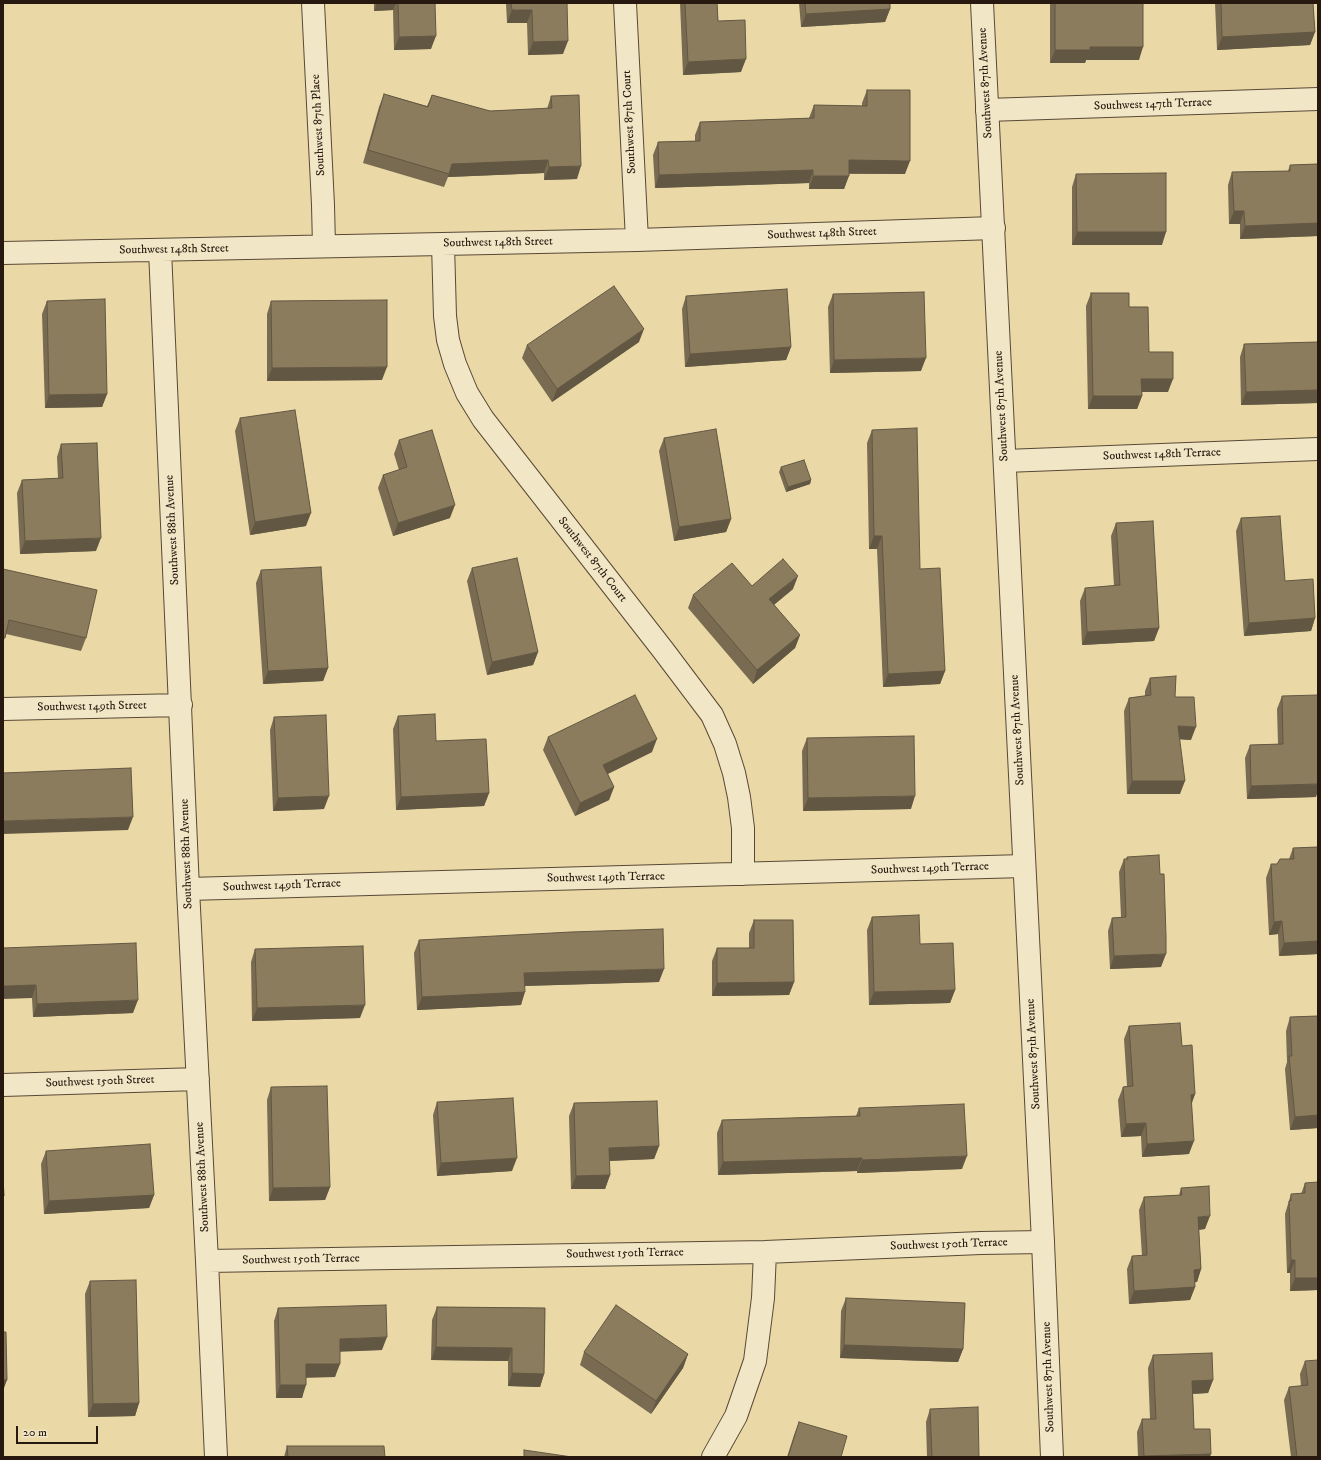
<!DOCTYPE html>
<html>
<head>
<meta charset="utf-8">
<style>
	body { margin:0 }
	#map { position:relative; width:1321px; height:1460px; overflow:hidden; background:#ead9a6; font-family:"IM FELL DW Pica",serif }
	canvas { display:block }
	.frame { position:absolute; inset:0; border:4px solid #271810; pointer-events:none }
	.scale { position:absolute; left:16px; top:1426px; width:82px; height:18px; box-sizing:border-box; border:2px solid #271810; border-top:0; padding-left:5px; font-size:12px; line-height:14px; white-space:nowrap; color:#271810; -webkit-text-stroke:3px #f1e6c5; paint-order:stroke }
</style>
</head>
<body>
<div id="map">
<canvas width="1321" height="1460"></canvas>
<div class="frame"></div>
<div class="scale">20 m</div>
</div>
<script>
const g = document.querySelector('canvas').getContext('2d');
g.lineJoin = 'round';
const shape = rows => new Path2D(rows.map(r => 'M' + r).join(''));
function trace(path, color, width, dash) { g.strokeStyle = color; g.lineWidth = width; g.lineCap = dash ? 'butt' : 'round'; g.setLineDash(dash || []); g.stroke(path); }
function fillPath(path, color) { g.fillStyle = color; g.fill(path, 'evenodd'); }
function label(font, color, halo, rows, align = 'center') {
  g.font = font + ' "IM FELL DW Pica",serif'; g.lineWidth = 3; g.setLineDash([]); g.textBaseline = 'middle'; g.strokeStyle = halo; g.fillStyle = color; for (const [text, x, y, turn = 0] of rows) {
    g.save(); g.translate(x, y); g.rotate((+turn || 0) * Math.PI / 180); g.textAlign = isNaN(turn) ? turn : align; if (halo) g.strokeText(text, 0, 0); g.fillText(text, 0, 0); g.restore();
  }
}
const minor = shape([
	[313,3,323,205,324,246],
	[625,3,637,240],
	[987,110,1318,99],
	[443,244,445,316,448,340,455,364,467,393,483,419,663,650,712,715,725,744,734,773,739,797,743,828,743,874],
	[160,250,188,889,207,1261,216,1457],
	[3,253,637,240,994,228],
	[1005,461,1318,449],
	[3,709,181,705],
	[188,889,1024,866],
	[3,1085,198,1079],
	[207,1261,765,1252,981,1243,1043,1242],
	[713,1457,736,1416,755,1361,763,1298,765,1252]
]);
const tertiary = shape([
	[982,3,1043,1242,1052,1457]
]);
trace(minor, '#584836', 24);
trace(tertiary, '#584836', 24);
trace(minor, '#f1e6c5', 22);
trace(tertiary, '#f1e6c5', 22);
fillPath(shape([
	[374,3,435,3,431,49,394,50,393,10,374,11],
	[506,3,567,3,563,54,528,55,527,23,507,23],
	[680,3,717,3,718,21,741,72,683,75],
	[799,3,890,3,890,9,885,22,801,27],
	[1050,3,1143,3,1139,60,1086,60,1085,63,1050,63],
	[1215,3,1313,3,1315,32,1310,45,1217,50],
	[867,90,905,174,849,174,844,189,809,189,809,183,655,188,653,155,658,142,695,141,695,135,700,122,809,118,814,105,862,106,862,103],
	[384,94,427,106,432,95,490,111,547,109,551,96,577,179,544,180,544,173,448,177,444,187,363,163,379,107],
	[1318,164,1318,236,1240,239,1240,224,1229,224,1228,185,1232,172,1288,171,1290,165],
	[1076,174,1162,245,1072,245,1072,187],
	[1091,293,1129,307,1149,352,1168,392,1142,392,1142,396,1137,409,1088,409,1086,306],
	[833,294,921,371,830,373,828,307],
	[686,296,791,347,786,360,685,367,682,309],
	[47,301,107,394,102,407,45,408,42,314],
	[271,301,382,380,267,381,267,314],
	[639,342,552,402,522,358,527,345],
	[1318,342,1318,403,1241,405,1240,357,1244,344],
	[240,418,306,526,250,535,235,431],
	[872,430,920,569,945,671,940,684,883,687,877,549,869,549,867,443],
	[664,438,731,519,726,532,674,541,659,451],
	[399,440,450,518,393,536,378,488,383,475,399,470,394,454],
	[61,444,96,551,20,554,17,493,22,480,58,478,57,457],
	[781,467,811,480,810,484,786,492,779,472],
	[1241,518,1285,581,1315,618,1311,631,1244,636,1236,531],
	[1116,523,1159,628,1154,641,1082,645,1080,601,1085,588,1114,586,1111,536],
	[472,568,538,652,533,665,487,675,467,581],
	[3,569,86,638,81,651,6,634,3,643],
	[261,570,328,668,323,681,263,684,256,583],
	[752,586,793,589,774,605,800,635,795,648,753,684,688,608,693,595],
	[1150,678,1175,697,1191,740,1180,739,1180,794,1127,794,1124,711,1129,698,1145,696,1145,691],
	[1282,696,1316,797,1247,799,1245,758,1250,745,1278,744,1277,709],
	[398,716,436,741,489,793,484,806,396,810,393,729],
	[274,717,324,809,273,811,270,730],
	[548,737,652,752,608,774,614,787,609,800,575,816,543,750],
	[807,738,911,809,803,811,802,751],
	[1318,847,1318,954,1279,956,1278,934,1269,935,1266,878,1271,864,1277,864,1289,859,1293,848],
	[1127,857,1161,967,1110,969,1108,931,1112,918,1121,917,1119,872,1124,859,1126,859],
	[872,917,920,944,955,990,950,1003,869,1005,867,930],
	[754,920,794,982,789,995,712,996,712,961,717,948,749,948,749,933],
	[419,940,659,982,525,986,521,1005,417,1010,414,953],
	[3,948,133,1013,33,1017,32,998],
	[255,949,360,1018,252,1021,251,962],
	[1318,1016,1318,1128,1290,1130,1285,1069,1287,1062,1286,1031,1290,1017],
	[1129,1026,1182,1046,1195,1094,1192,1103,1189,1154,1142,1157,1141,1136,1121,1137,1118,1100,1123,1087,1127,1086,1124,1039],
	[271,1087,330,1187,325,1200,269,1201,267,1100],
	[437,1102,512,1171,437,1176,433,1115],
	[574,1103,659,1146,654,1159,609,1161,610,1175,605,1189,571,1189,569,1116],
	[859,1108,962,1169,857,1173,857,1171,718,1175,717,1133,722,1120,856,1116],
	[46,1151,154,1195,149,1208,44,1214,41,1164],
	[1305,1183,1318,1290,1290,1291,1290,1273,1287,1273,1285,1214,1291,1194,1301,1194],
	[1181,1188,1205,1229,1199,1230,1201,1269,1197,1282,1195,1282,1195,1287,1190,1300,1129,1304,1127,1269,1132,1256,1142,1256,1139,1210,1144,1197,1179,1195],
	[90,1281,139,1403,135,1416,88,1417,85,1294],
	[846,1298,963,1349,958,1362,840,1358,841,1311],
	[437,1307,545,1308,544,1374,540,1387,508,1386,508,1361,431,1360,432,1320],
	[278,1308,382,1350,340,1351,335,1377,306,1377,302,1398,276,1398,274,1321],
	[584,1352,688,1354,683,1368,651,1414,580,1365],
	[1153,1355,1213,1380,1208,1393,1193,1394,1194,1429,1210,1457,1138,1457,1137,1432,1142,1419,1150,1419,1148,1368],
	[1305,1361,1318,1457,1291,1457,1284,1400,1289,1387,1301,1386,1300,1374],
	[930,1409,979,1457,927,1457,926,1422],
	[799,1422,841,1457,787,1457,794,1435],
	[287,1446,385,1457,284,1457]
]), '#786b51');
fillPath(shape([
	[377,3,396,3,393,10,374,11],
	[890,9,885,22,801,27,806,14],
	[512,10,532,10,527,23,507,23],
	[1315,32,1310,45,1217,50,1222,37],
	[436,36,431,49,394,50,399,37],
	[568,41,563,54,528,55,533,42],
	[1090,47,1143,47,1139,60,1086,60,1085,63,1050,63,1055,50],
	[746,59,741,72,683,75,688,62],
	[548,160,544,173,448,177,452,164],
	[849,160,910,161,905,174,844,173],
	[581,166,577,179,544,180,549,167],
	[813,170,809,183,655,188,659,175],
	[813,176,849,176,844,189,809,189],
	[1234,211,1244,211,1240,224,1229,224],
	[1318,223,1318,236,1240,239,1245,226],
	[1077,232,1166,232,1162,245,1072,245],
	[644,329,639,342,552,402,557,389],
	[791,347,786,360,685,367,690,354],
	[926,358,921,371,830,373,834,360],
	[387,367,382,380,267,381,272,368],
	[1141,379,1173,379,1168,392,1136,392],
	[1318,390,1318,403,1241,405,1246,392],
	[107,394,102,407,45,408,49,395],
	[1093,396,1142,396,1137,409,1088,409],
	[811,480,810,484,786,492,788,487],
	[455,505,450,518,393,536,398,523],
	[311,513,306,526,250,535,255,522],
	[731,519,726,532,674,541,679,527],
	[874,536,882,536,877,549,869,549],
	[101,538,96,551,20,554,25,541],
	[798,576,793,589,765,612,769,599],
	[1315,618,1311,631,1244,636,1249,623],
	[1159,628,1154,641,1082,645,1087,632],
	[800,635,795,648,753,684,757,670],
	[538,652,533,665,487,675,492,662],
	[328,668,323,681,263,684,268,671],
	[945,671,940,684,883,687,888,674],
	[1178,726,1196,727,1191,740,1174,739],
	[657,739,652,752,599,778,603,765],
	[1132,781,1185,781,1180,794,1127,794],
	[1318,784,1318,791,1316,797,1247,799,1251,786],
	[614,787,609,800,575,816,580,803],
	[489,793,484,806,396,810,401,797],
	[329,796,324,809,273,811,278,798],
	[915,796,911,809,803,811,808,798],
	[133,817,128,830,3,834,3,821],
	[1282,921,1278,934,1269,935,1274,922],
	[1318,941,1318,954,1279,956,1284,943],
	[1166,954,1161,967,1110,969,1114,956],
	[664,969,659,982,520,986,524,973],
	[794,982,789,995,712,996,717,983],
	[36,985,32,998,3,999,3,986],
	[955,990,950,1003,869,1005,874,992],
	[525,992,521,1005,417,1010,422,997],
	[138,1000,133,1013,33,1017,37,1004],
	[365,1005,360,1018,252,1021,257,1008],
	[1195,1094,1190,1107,1191,1095],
	[1318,1115,1318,1128,1290,1130,1295,1117],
	[1146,1123,1141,1136,1121,1137,1126,1124],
	[1194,1141,1189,1154,1142,1157,1147,1144],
	[659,1146,654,1159,604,1161,609,1148],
	[967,1156,962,1169,857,1173,862,1160],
	[517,1158,512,1171,437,1176,441,1163],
	[862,1158,857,1171,718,1175,723,1162],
	[610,1175,605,1189,571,1189,576,1176],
	[330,1187,325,1200,269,1201,273,1188],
	[154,1195,149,1208,44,1214,49,1201],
	[1210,1216,1205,1229,1193,1230,1198,1217],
	[1291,1260,1295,1260,1290,1273,1287,1273],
	[1201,1269,1197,1282,1189,1283,1194,1270],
	[1295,1278,1318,1278,1318,1290,1290,1291],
	[1195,1287,1190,1300,1129,1304,1134,1291],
	[387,1337,382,1350,335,1352,340,1339],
	[844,1345,963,1349,958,1362,840,1358],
	[436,1347,512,1348,508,1361,431,1360],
	[688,1354,683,1368,651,1414,656,1401],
	[306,1364,340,1364,335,1377,301,1378],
	[512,1373,544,1374,540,1387,508,1386],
	[3,1380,7,1380,3,1391],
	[1213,1380,1208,1393,1187,1394,1192,1381],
	[280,1385,306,1385,302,1398,276,1398],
	[139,1403,135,1416,88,1417,93,1404],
	[1211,1454,1210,1457,1144,1457,1144,1456]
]), '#625742');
const building = shape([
	[398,3,435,3,436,36,399,37,398,3],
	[511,3,567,3,568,41,533,42,532,10,512,10,511,3],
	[685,3,717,3,718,21,745,20,746,59,688,62,685,3],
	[805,3,890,3,890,9,806,14,805,3],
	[1055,3,1143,3,1143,47,1090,47,1090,50,1055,50,1055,3],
	[1221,3,1313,3,1315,32,1222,37,1221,3],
	[867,90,910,90,910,161,849,160,849,176,813,176,813,170,659,175,658,142,700,141,700,122,814,118,814,105,867,106,867,90],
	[384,94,428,107,432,95,490,111,552,108,551,96,579,95,581,166,549,167,548,160,452,164,449,174,368,150,384,94],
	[1318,164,1318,223,1245,226,1244,211,1234,211,1232,172,1290,171,1290,165,1318,164],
	[1166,173,1166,232,1077,232,1076,174,1166,173],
	[614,286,644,329,557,389,527,345,614,286],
	[787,289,791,347,690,354,686,296,787,289],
	[924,292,926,358,834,360,833,294,924,292],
	[1091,293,1129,293,1129,307,1148,307,1149,352,1173,352,1173,379,1141,379,1142,396,1093,396,1091,293],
	[105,299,107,394,49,395,47,301,105,299],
	[387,300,387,367,272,368,271,301,387,300],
	[1318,342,1318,390,1246,392,1244,344,1318,342],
	[295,410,311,513,255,522,240,418,295,410],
	[917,428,920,569,940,568,945,671,888,674,882,536,874,536,872,430,917,428],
	[716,429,731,519,679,527,664,438,716,429],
	[432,430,455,505,398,523,383,475,407,467,399,440,432,430],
	[97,443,101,538,25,541,22,480,63,478,61,444,97,443],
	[804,460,811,480,788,487,781,467,804,460],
	[1280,516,1285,581,1313,579,1315,618,1249,623,1241,518,1280,516],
	[1153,521,1159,628,1087,632,1085,588,1120,585,1116,523,1153,521],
	[517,558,538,652,492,662,472,568,517,558],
	[783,559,798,576,769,599,800,635,757,670,693,595,732,563,752,586,783,559],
	[321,567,328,668,268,671,261,570,321,567],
	[3,569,97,590,86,638,9,620,5,638,3,637,3,569],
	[1176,676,1175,697,1194,697,1196,727,1178,726,1185,781,1132,781,1129,698,1151,695,1150,678,1176,676],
	[635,695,657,739,603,765,614,787,580,803,548,737,635,695],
	[1318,695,1318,784,1251,786,1250,745,1283,744,1282,696,1318,695],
	[435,714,436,741,486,739,489,793,401,797,398,716,435,714],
	[326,715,329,796,278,798,274,717,326,715],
	[914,736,915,796,808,798,807,738,914,736],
	[131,768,133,817,3,821,3,773,131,768],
	[1318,847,1318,941,1284,943,1282,921,1274,922,1271,864,1277,864,1280,859,1294,859,1293,848,1318,847],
	[1159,855,1160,874,1164,874,1166,936,1166,954,1114,956,1112,918,1126,917,1124,859,1128,859,1127,857,1159,855],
	[919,915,920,944,953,943,955,990,874,992,872,917,919,915],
	[754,920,793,920,794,982,717,983,717,948,754,948,754,920],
	[663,929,664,969,524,973,525,992,422,997,419,940,571,932,663,929],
	[136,943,138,1000,37,1004,36,985,3,986,3,948,136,943],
	[363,946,365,1005,257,1008,255,949,363,946],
	[1318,1016,1318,1115,1295,1117,1289,1056,1292,1056,1290,1017,1318,1016],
	[1180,1023,1182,1046,1192,1045,1195,1094,1191,1095,1194,1141,1147,1144,1146,1123,1126,1124,1123,1087,1133,1086,1129,1026,1180,1023],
	[327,1086,330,1187,273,1188,271,1087,327,1086],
	[513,1098,517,1158,441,1163,437,1102,513,1098],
	[657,1101,659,1146,609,1148,610,1175,576,1176,574,1103,657,1101],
	[964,1104,967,1156,862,1160,862,1158,723,1162,722,1120,860,1116,859,1108,964,1104],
	[150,1144,154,1195,49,1201,46,1151,150,1144],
	[3,1177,4,1196,3,1196,3,1177],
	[1318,1182,1318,1278,1295,1278,1295,1260,1291,1260,1289,1201,1291,1201,1291,1194,1305,1193,1305,1183,1318,1182],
	[1209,1186,1210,1216,1198,1217,1201,1269,1194,1270,1195,1287,1134,1291,1132,1256,1147,1255,1144,1197,1182,1195,1181,1188,1209,1186],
	[136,1280,139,1403,93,1404,90,1281,136,1280],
	[846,1298,965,1303,963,1349,844,1345,846,1298],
	[386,1305,387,1337,340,1339,340,1364,306,1364,306,1385,280,1385,278,1308,386,1305],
	[616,1305,688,1354,656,1401,584,1352,616,1305],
	[437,1307,545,1308,544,1374,512,1373,512,1348,436,1347,437,1307],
	[3,1332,6,1332,7,1380,3,1380,3,1332],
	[1212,1353,1213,1380,1192,1381,1194,1429,1210,1429,1211,1454,1144,1456,1142,1419,1156,1419,1153,1355,1212,1353],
	[1318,1360,1318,1457,1297,1457,1289,1387,1308,1385,1305,1361,1318,1360],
	[978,1407,979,1457,932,1457,930,1409,978,1407],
	[799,1422,847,1436,841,1457,788,1457,799,1422],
	[287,1446,384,1446,385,1457,288,1457,287,1446],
	[524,1450,572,1457,524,1457,524,1450]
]);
fillPath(building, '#8c7c5e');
trace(building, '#625742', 1);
label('12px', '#271810', '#f1e6c5', [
	["Southwest 87th Avenue",986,83,-93],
	["Southwest 147th Terrace",1153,105,-2],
	["Southwest 87th Court",630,122,-93],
	["Southwest 87th Place",319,125,-93],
	["Southwest 148th Street",822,234,-2],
	["Southwest 148th Street",498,243,-1],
	["Southwest 148th Street",174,250,-1],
	["Southwest 87th Avenue",1002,406,-93],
	["Southwest 148th Terrace",1162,455,-2],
	["Southwest 88th Avenue",173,530,-93],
	["Southwest 87th Court",592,560,52],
	["Southwest 149th Street",92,707,-1],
	["Southwest 87th Avenue",1018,730,-93],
	["Southwest 88th Avenue",187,854,-92],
	["Southwest 149th Terrace",930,869,-2],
	["Southwest 149th Terrace",606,878,-1],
	["Southwest 149th Terrace",282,886,-2],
	["Southwest 87th Avenue",1034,1054,-93],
	["Southwest 150th Street",100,1082,-2],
	["Southwest 88th Avenue",203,1177,-93],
	["Southwest 150th Terrace",949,1245,-2],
	["Southwest 150th Terrace",625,1254,-1],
	["Southwest 150th Terrace",301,1260,-1],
	["Southwest 87th Avenue",1049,1377,-92]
]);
</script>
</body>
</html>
